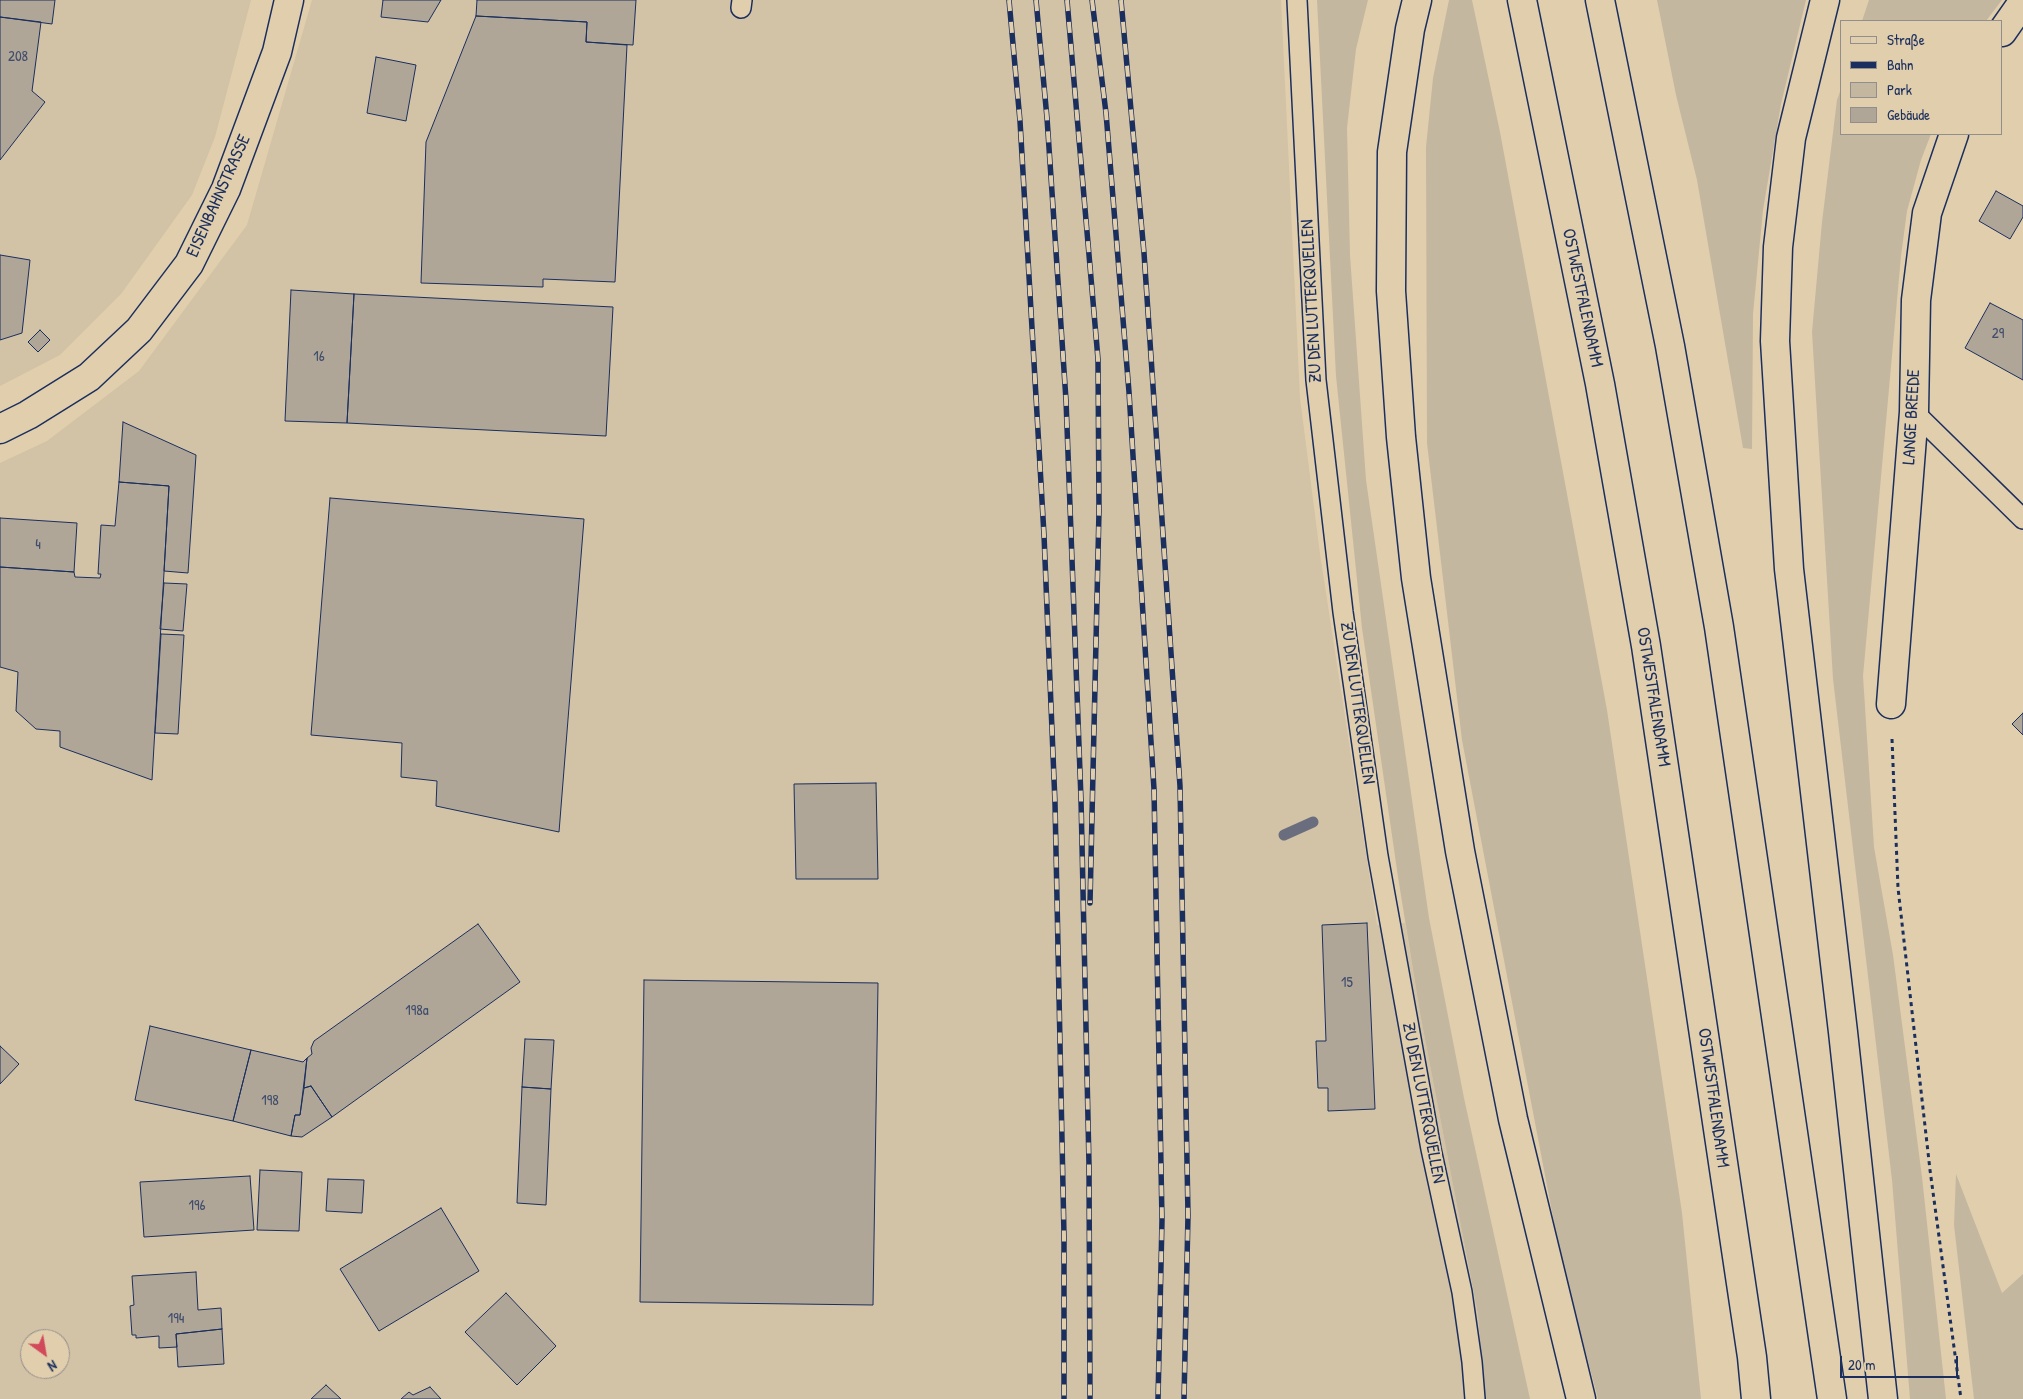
<!DOCTYPE html>
<html>
<head>
<meta charset="utf-8">
<style>
	body { margin:0 }
	#map { position:relative; width:2023px; height:1399px; overflow:hidden; background:#e1ceac; font-family:"Patrick Hand",sans-serif }
	canvas { display:block }
	.legend { position:absolute; left:1840px; top:20px; width:162px; height:115px; box-sizing:border-box; background:#e1ceac; border:1px solid #928e8d; margin:0; padding:6px 9px; list-style:none; font-size:15px; color:#1b2f5e }
	.legend li { display:flex; align-items:center; gap:10px; height:25px }
	.legend b { width:25px; border:1px solid #928e8d }
	.north { position:absolute; left:20px; top:1329px; width:50px; height:50px; box-sizing:border-box; background:#e1ceac; border:1px solid #928e8d; border-radius:50%; rotate:148deg; font-size:14px; font-weight:700; line-height:20px; text-align:center; color:#1b2f5e }
	.north::after { content:''; display:block; margin:auto; width:18px; height:22px; background:#d1495b; clip-path:polygon(50% 0,100% 100%,50% 72%,0 100%) }
	.scale { position:absolute; left:1840px; top:1356px; width:118px; height:22px; box-sizing:border-box; border:2px solid #1b2f5e; border-top:0; padding-left:6px; font-size:15px; line-height:18px; white-space:nowrap; color:#1b2f5e; -webkit-text-stroke:4px #e1ceac; paint-order:stroke }
</style>
</head>
<body>
<div id="map">
<canvas width="2023" height="1399"></canvas>
<ul class="legend">
<li><b style="height:6px;background:#e1ceac"></b>Straße</li>
<li><b style="height:6px;background:#1b2f5e"></b>Bahn</li>
<li><b style="height:14px;background:#c4b7a0"></b>Park</li>
<li><b style="height:14px;background:#b0a698"></b>Gebäude</li>
</ul>
<div class="north">N</div>
<div class="scale">20 m</div>
</div>
<script>
const g = document.querySelector('canvas').getContext('2d');
g.lineJoin = 'round';
function fillPath(path, color) { g.fillStyle = color; g.fill(path, 'evenodd'); }
const shape = rows => new Path2D(rows.map(r => 'M' + r).join(''));
function trace(path, color, width, dash) { g.strokeStyle = color; g.lineWidth = width; g.lineCap = dash ? 'butt' : 'round'; g.setLineDash(dash || []); g.stroke(path); }
function label(font, color, halo, rows, align = 'center') {
  g.font = font + ' "Patrick Hand",sans-serif'; g.lineWidth = 4; g.setLineDash([]); g.textBaseline = 'middle'; g.strokeStyle = halo; g.fillStyle = color; for (const [text, x, y, turn = 0] of rows) {
    g.save(); g.translate(x, y); g.rotate((+turn || 0) * Math.PI / 180); g.textAlign = isNaN(turn) ? turn : align; if (halo) g.strokeText(text, 0, 0); g.fillText(text, 0, 0); g.restore();
  }
}
fillPath(shape([
	[0,0,251,0,215,137,192,195,121,294,60,355,0,386],
	[312,0,1281,0,1300,398,1320,554,1377,925,1405,923,1420,1013,1478,1315,1484,1399,0,1399,0,463,47,441,139,371,247,225],
	[30,1339,60,1339,60,1369,30,1369]
]), '#d2c2a6');
fillPath(shape([
	[1317,0,1368,0,1356,49,1347,128,1350,255,1366,480,1429,918,1464,1098,1530,1399,1484,1399,1478,1315,1420,1013,1398,877,1362,628,1336,376],
	[1449,0,1472,0,1500,132,1607,710,1682,1213,1701,1399,1598,1399,1561,1259,1462,740,1427,443,1426,147,1433,78],
	[1657,0,1806,0,1781,104,1763,210,1753,314,1752,449,1743,448,1697,180,1676,95],
	[1869,0,2002,0,1986,21,1862,21],
	[1842,86,1842,134,1931,134,1921,160,1907,211,1901,256,1863,676,1874,847,1893,955,1922,1177,1946,1399,1910,1399,1892,1180,1833,679,1812,332,1822,222,1837,100],
	[1956,1174,2002,1293,2023,1274,2023,1399,1974,1399,1954,1225]
]), '#c4b7a0');
trace(shape([
	[1284,835,1313,822]
]), '#6a6d7d', 11);
const building = shape([
	[0,0,55,0,52,24,0,17,0,0],
	[383,0,441,0,428,22,381,17,383,0],
	[477,0,636,0,633,45,586,42,587,22,476,16,477,0],
	[476,16,587,22,586,42,627,45,615,282,543,279,543,287,421,283,426,142,476,16],
	[0,17,41,22,32,91,45,102,0,160,0,17],
	[376,57,416,65,406,121,367,113,376,57],
	[1996,191,2023,206,2023,217,2010,239,1979,221,1996,191],
	[0,255,30,260,22,333,0,340,0,255],
	[291,290,354,294,347,423,285,421,291,290],
	[354,294,613,307,606,436,347,423,354,294],
	[1990,303,2023,320,2023,380,1965,348,1990,303],
	[40,330,50,340,38,352,28,342,40,330],
	[123,422,196,455,188,573,164,571,169,486,119,482,123,422],
	[119,482,169,486,152,780,60,747,60,731,36,729,16,711,18,672,0,667,0,567,74,572,75,577,100,578,101,574,98,574,101,525,115,526,119,482],
	[330,498,584,519,559,832,436,806,437,781,401,777,402,743,311,735,330,498],
	[0,518,77,523,74,572,0,567,0,518],
	[164,583,187,584,183,631,160,629,164,583],
	[161,634,184,635,178,734,155,733,161,634],
	[2023,713,2023,735,2012,724,2023,713],
	[876,783,878,879,796,879,794,784,876,783],
	[1367,923,1375,1109,1328,1111,1328,1088,1318,1088,1316,1041,1326,1041,1322,925,1367,923],
	[478,924,520,982,332,1117,311,1086,304,1088,307,1058,312,1054,311,1048,314,1041,478,924],
	[644,980,878,983,873,1305,640,1302,644,980],
	[150,1026,251,1050,233,1121,135,1100,150,1026],
	[525,1039,554,1040,551,1089,522,1087,525,1039],
	[0,1046,19,1064,0,1084,0,1046],
	[251,1050,303,1062,307,1058,300,1115,295,1115,291,1136,233,1121,251,1050],
	[311,1086,332,1117,302,1137,291,1136,295,1115,300,1115,304,1088,311,1086],
	[522,1087,551,1089,546,1205,517,1203,522,1087],
	[260,1170,302,1172,299,1231,257,1230,260,1170],
	[250,1176,254,1230,144,1237,140,1182,250,1176],
	[328,1179,364,1180,362,1213,326,1211,328,1179],
	[441,1208,479,1271,379,1331,340,1269,441,1208],
	[196,1272,198,1310,221,1308,222,1329,176,1334,177,1347,159,1348,159,1336,136,1338,136,1335,132,1335,130,1306,134,1305,132,1276,196,1272],
	[506,1293,556,1346,517,1385,465,1332,506,1293],
	[222,1329,224,1364,178,1367,176,1334,222,1329],
	[326,1385,341,1399,311,1399,326,1385],
	[430,1387,441,1399,401,1399,409,1392,413,1395,430,1387]
]);
fillPath(building, '#b0a698');
trace(building, '#1b2f5e', 1);
const lane = shape([
	[1297,0,1316,380,1343,612,1378,856,1431,1149,1462,1292,1472,1362,1475,1399],
	[741,8,742,0],
	[1914,412,2023,519]
]);
const street = shape([
	[2002,32,2023,2],
	[0,429,28,415,89,377,139,330,189,264,226,189,277,52,289,0],
	[1891,704,1914,412,1916,300,1927,213,1954,134]
]);
const highway = shape([
	[1417,0,1410,29,1392,152,1391,291,1401,437,1416,578,1460,851,1513,1119,1581,1399],
	[1522,0,1600,384,1646,646,1752,1357,1756,1399],
	[1600,0,1670,346,1719,627,1832,1399],
	[1825,0,1791,138,1778,247,1775,341,1789,569,1843,1032,1883,1399]
]);
trace(lane, '#1b2f5e', 22);
trace(street, '#1b2f5e', 31);
trace(highway, '#1b2f5e', 31);
trace(shape([
	[1892,739,1898,888,1930,1170,1961,1399]
]), '#1b2f5e', 3, [4, 4]);
trace(lane, '#e1ceac', 19);
trace(street, '#e1ceac', 28);
trace(highway, '#e1ceac', 28);
const rail = shape([
	[1009,0,1020,121,1044,535,1055,803,1064,1236,1064,1399],
	[1036,0,1047,118,1066,400,1081,799,1089,1165,1090,1399],
	[1067,0,1098,359,1099,511,1090,903],
	[1092,0,1106,113,1129,392,1154,789,1162,1220,1158,1399],
	[1121,0,1144,253,1180,786,1188,1215,1184,1399]
]);
trace(rail, '#1b2f5e', 5.5);
trace(rail, '#e1ceac', 4, [11]);
label('15px', '#404d6c', null, [
	["208",18,57],
	["29",1998,334],
	["16",319,357],
	["4",38,545],
	["15",1347,983],
	["198a",417,1011],
	["198",270,1101],
	["196",197,1206],
	["194",176,1319]
]);
label('18px', '#1b2f5e', '#e1ceac', [
	["EISENBAHNSTRASSE",219,196,-66],
	["OSTWESTFALENDAMM",1582,298,78],
	["ZU DEN LUTTERQUELLEN",1312,301,-93],
	["LANGE BREEDE",1912,417,-87],
	["OSTWESTFALENDAMM",1653,697,81],
	["ZU DEN LUTTERQUELLEN",1357,703,82],
	["OSTWESTFALENDAMM",1713,1098,82],
	["ZU DEN LUTTERQUELLEN",1423,1103,79]
]);
</script>
</body>
</html>
